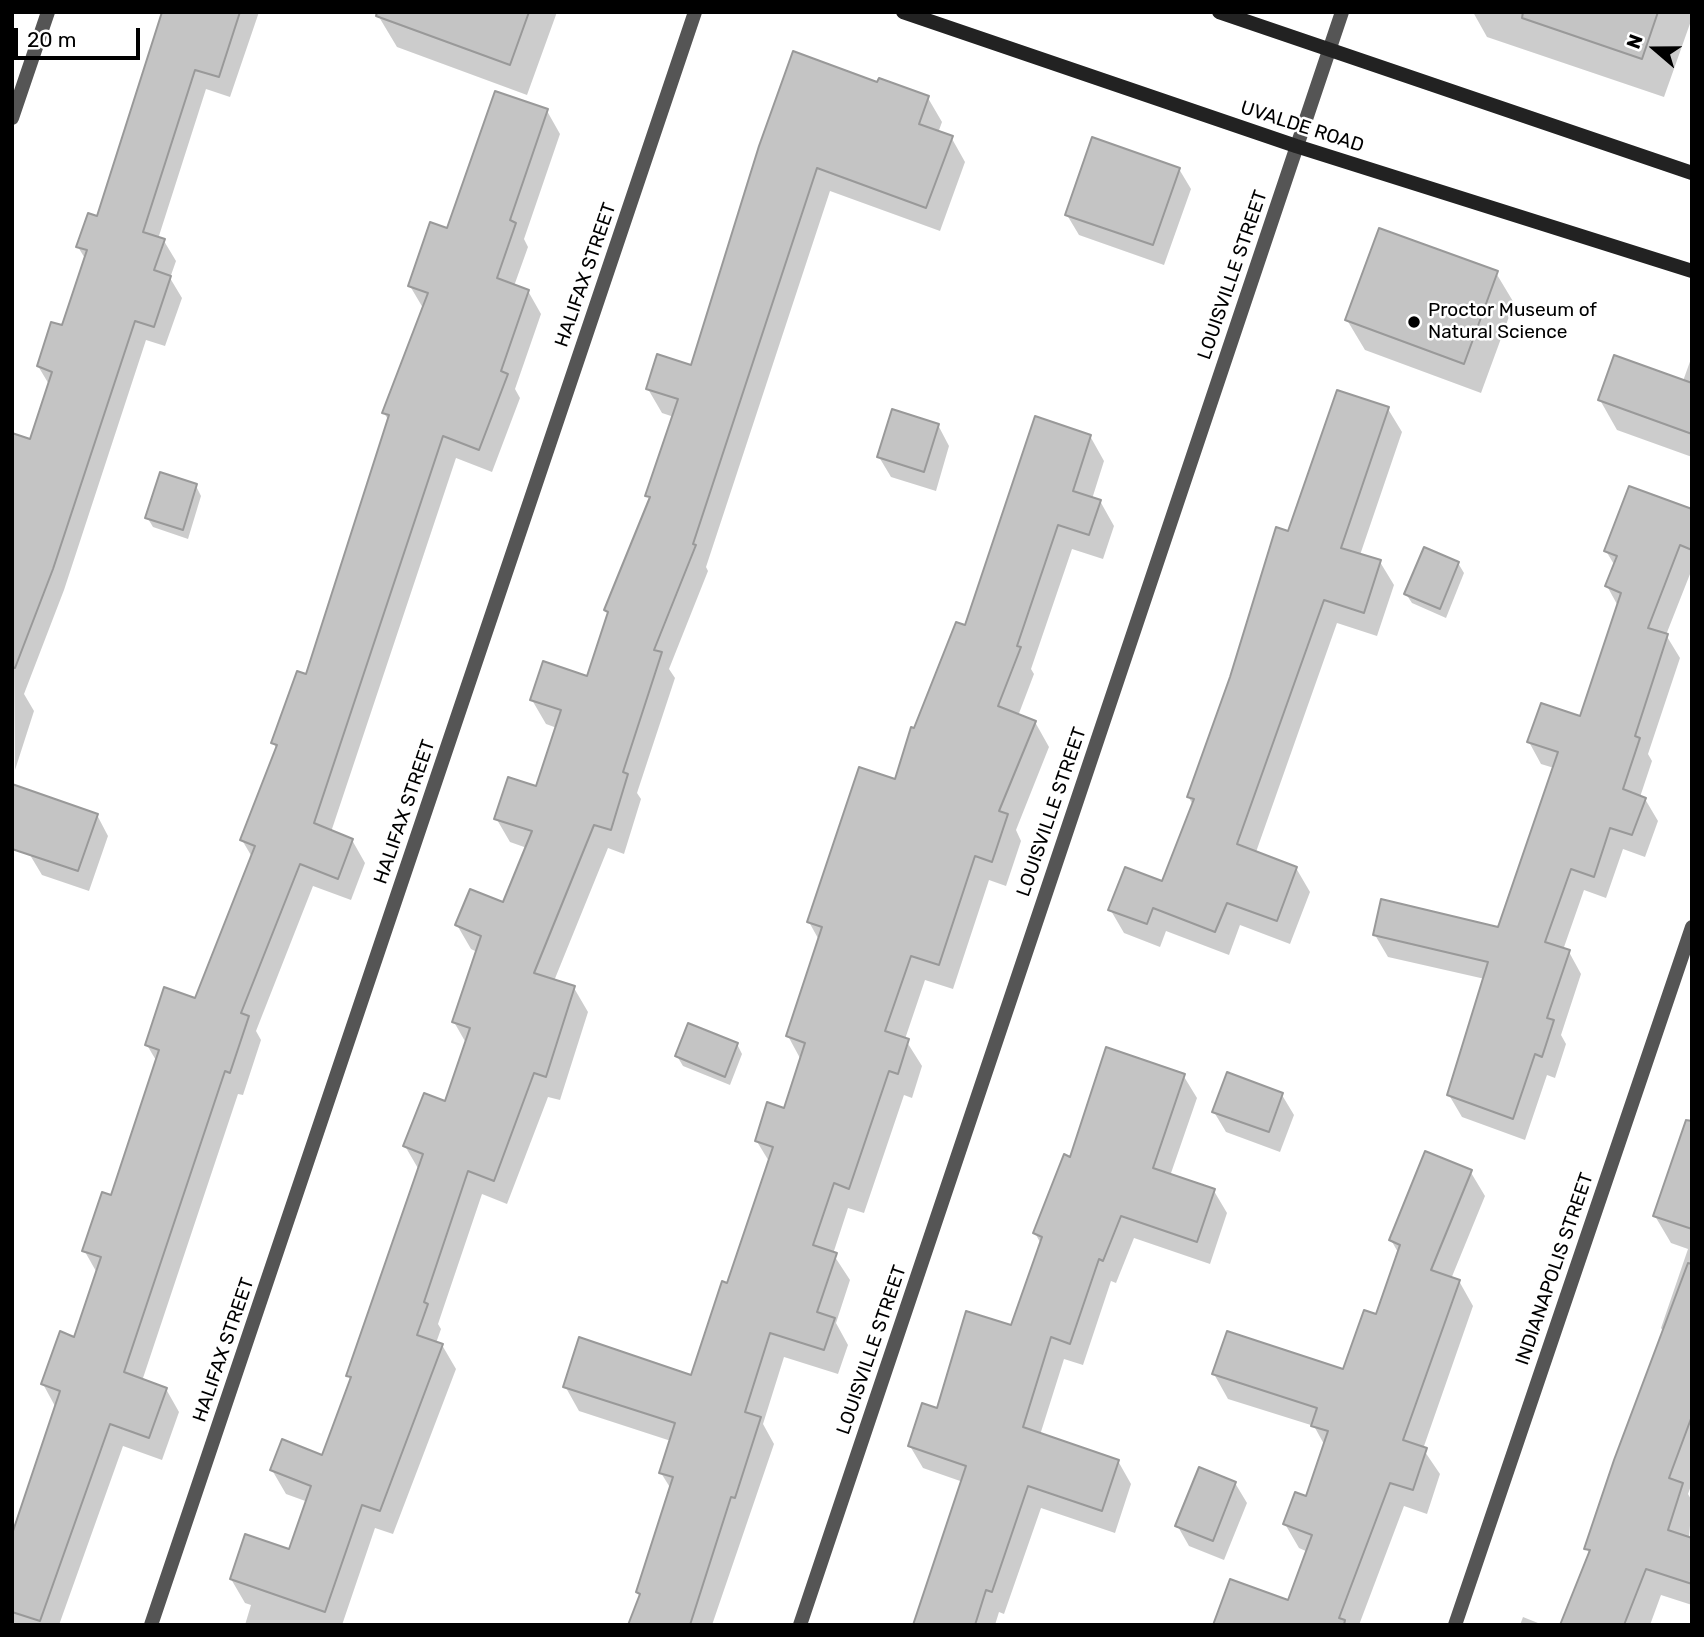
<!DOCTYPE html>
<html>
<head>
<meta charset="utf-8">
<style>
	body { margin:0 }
	#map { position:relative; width:1704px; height:1637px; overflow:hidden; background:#fff; font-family:Rubik,sans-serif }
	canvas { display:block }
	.frame { position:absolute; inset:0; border:14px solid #000; pointer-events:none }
	.north { position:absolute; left:1620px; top:14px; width:70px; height:70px; -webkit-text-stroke:5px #fff; paint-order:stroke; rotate:290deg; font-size:19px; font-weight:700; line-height:28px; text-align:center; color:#000 }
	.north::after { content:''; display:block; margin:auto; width:24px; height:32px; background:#000; clip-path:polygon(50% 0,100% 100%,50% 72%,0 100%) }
	.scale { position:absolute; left:14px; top:28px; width:126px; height:32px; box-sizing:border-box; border:4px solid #000; border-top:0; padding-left:9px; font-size:21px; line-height:24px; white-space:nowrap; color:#000; -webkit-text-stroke:5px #fff; paint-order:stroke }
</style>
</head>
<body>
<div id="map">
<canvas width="1704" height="1637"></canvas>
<div class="frame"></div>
<div class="north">N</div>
<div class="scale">20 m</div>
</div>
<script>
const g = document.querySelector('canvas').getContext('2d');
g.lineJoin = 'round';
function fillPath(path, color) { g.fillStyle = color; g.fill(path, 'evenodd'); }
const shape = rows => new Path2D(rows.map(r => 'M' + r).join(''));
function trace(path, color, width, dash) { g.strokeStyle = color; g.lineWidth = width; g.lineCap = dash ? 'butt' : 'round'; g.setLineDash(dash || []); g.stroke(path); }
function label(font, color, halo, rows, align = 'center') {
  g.font = font + ' Rubik,sans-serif'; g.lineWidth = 5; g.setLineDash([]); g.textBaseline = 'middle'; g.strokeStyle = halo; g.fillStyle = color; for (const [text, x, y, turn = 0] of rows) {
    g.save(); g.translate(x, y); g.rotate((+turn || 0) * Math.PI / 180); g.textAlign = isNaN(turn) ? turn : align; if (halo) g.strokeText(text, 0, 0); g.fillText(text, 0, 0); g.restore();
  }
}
fillPath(shape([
	[164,12,259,12,230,97,206,89,158,239,164,241,176,261,170,278,182,298,165,346,146,340,64,590,24,694,34,711,15,770,12,441,32,441,50,386,38,366,63,327,86,260,78,247,98,218],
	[381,12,557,12,527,95,397,47,379,17],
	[1473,12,1692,12,1692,18,1664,97,1487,37],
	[878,84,928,98,942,122,938,133,951,137,965,162,940,231,830,191,706,567,708,571,669,669,675,678,637,793,641,799,624,854,608,848,554,981,574,988,588,1012,560,1100,548,1097,507,1204,482,1194,438,1324,441,1329,436,1343,442,1345,456,1369,393,1534,375,1528,342,1625,245,1625,251,1605,245,1603,231,1579,290,1552,308,1502,286,1494,272,1470,323,1457,351,1381,348,1376,419,1170,405,1146,446,1103,466,1043,454,1022,477,952,471,949,457,925,504,905,527,848,510,842,496,818,537,789,557,728,546,724,532,700,588,679,609,615,606,610,651,501,647,495,674,417,662,413,648,389,693,367,760,146],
	[547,111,560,134,524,239,528,247,514,286,528,291,541,314,515,389,520,398,492,472,456,458,331,832,352,840,365,863,351,900,313,886,256,1031,261,1040,243,1095,238,1094,142,1381,166,1389,179,1412,162,1460,123,1446,59,1625,12,1625,12,1526,16,1527,56,1408,43,1384,75,1339,97,1273,84,1250,112,1197,157,1062,147,1045,196,1000,252,857,242,840,277,750,273,742,307,676,389,421,384,413,423,308,410,286,448,230],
	[1179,169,1191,189,1164,265,1079,235,1067,215],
	[1496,273,1514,303,1481,393,1365,350,1347,320],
	[1692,356,1692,457,1617,430,1600,400,1683,381],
	[1388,409,1402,432,1360,555,1380,562,1394,585,1377,636,1337,623,1256,852,1296,868,1310,892,1290,944,1240,925,1229,955,1166,931,1160,947,1124,933,1110,909,1163,883,1193,805,1188,796,1289,533],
	[938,425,949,446,936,491,891,477,879,457],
	[1090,436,1104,461,1092,499,1100,501,1114,526,1103,559,1072,549,1031,669,1034,674,1018,716,1035,722,1049,747,1016,830,1021,841,1006,886,989,880,953,989,925,980,905,1039,922,1066,912,1098,904,1095,864,1213,848,1208,833,1254,850,1280,836,1323,848,1345,838,1374,784,1357,763,1424,774,1444,712,1625,629,1625,641,1597,638,1592,671,1489,661,1473,671,1441,579,1411,565,1386,692,1377,728,1285,770,1163,756,1140,785,1110,801,1060,788,1036,819,940,809,922,896,781,915,731,967,628],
	[196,486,201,496,188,539,153,527,147,517],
	[1692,511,1692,569,1666,635,1680,658,1648,754,1652,761,1640,797,1645,799,1658,821,1645,857,1623,849,1606,898,1584,890,1563,950,1569,952,1581,974,1561,1035,1566,1044,1555,1078,1547,1075,1525,1140,1462,1117,1449,1095,1485,979,1388,957,1375,935,1499,929,1554,768,1541,764,1529,742,1581,719,1618,606,1607,586,1615,566,1606,551],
	[1458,563,1464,573,1446,618,1412,603,1406,594],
	[97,815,108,836,89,891,42,875,30,855],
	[737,1044,742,1054,730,1085,683,1066,677,1056],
	[1183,1075,1197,1098,1170,1176,1214,1191,1227,1213,1210,1264,1134,1238,1116,1283,1111,1281,1083,1365,1064,1359,1040,1435,1118,1461,1131,1484,1115,1533,1041,1508,1004,1614,999,1612,995,1625,916,1625,963,1482,923,1468,910,1446,1012,1327,1041,1244,1035,1233,1071,1159],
	[1282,1095,1294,1115,1280,1152,1226,1132,1214,1112],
	[1470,1171,1485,1196,1451,1279,1459,1281,1473,1306,1423,1449,1440,1474,1427,1514,1404,1506,1359,1625,1220,1625,1289,1602,1308,1552,1299,1548,1285,1524,1307,1498,1325,1446,1314,1426,1228,1399,1214,1374,1344,1371,1377,1316,1399,1254,1391,1240],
	[1692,1187,1692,1483,1688,1494,1692,1501,1689,1538,1692,1539,1692,1605,1661,1595,1650,1625,1562,1625,1590,1554,1586,1548,1664,1333,1661,1328,1688,1249,1671,1243,1655,1216],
	[1235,1483,1247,1503,1224,1560,1189,1546,1177,1525],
	[1523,1617,1543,1625,1520,1625]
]), '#0003');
const building = shape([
	[162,12,240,12,219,77,195,70,143,232,165,239,154,270,171,276,154,327,135,321,53,569,15,668,12,667,12,433,30,439,52,372,37,366,51,322,62,325,87,250,76,247,88,213,97,216,162,12],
	[377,12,529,12,510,65,376,16,377,12],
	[1523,12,1658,12,1642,59,1522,18,1523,12],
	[793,51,877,82,879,78,929,96,919,124,953,136,926,208,817,168,693,544,696,545,654,650,662,652,623,772,628,774,611,830,594,825,534,973,575,986,546,1077,534,1073,494,1181,468,1171,424,1302,428,1304,417,1335,443,1344,380,1511,362,1505,325,1612,230,1579,245,1534,289,1549,311,1486,270,1470,282,1439,322,1455,351,1377,346,1376,423,1154,403,1146,424,1093,445,1101,470,1028,452,1022,481,936,455,925,470,889,503,902,532,831,494,819,508,777,536,786,561,710,530,700,543,661,587,676,608,612,604,610,650,497,645,496,678,399,646,389,657,354,691,365,759,146,793,51],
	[495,91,548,109,510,220,516,223,497,278,529,290,501,371,508,374,479,450,443,436,314,823,353,839,338,879,300,864,241,1013,249,1016,230,1073,225,1071,124,1372,167,1388,149,1438,110,1424,40,1621,12,1612,12,1534,60,1391,41,1384,60,1331,74,1337,101,1257,82,1251,102,1192,111,1195,159,1050,145,1045,164,987,195,998,255,846,240,840,277,745,271,743,297,671,306,674,389,415,382,413,428,293,408,286,430,222,447,228,495,91],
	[1092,137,1180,168,1153,245,1065,215,1092,137],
	[1379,228,1498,271,1464,364,1345,320,1379,228],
	[1614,355,1692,383,1692,434,1598,400,1614,355],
	[1337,390,1389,407,1341,548,1381,560,1364,613,1324,600,1237,844,1297,867,1277,921,1227,903,1215,932,1153,908,1147,924,1108,910,1125,867,1162,881,1194,799,1187,797,1230,677,1276,527,1288,531,1337,390],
	[892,409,939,424,924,472,877,457,892,409],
	[1035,416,1091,435,1073,491,1101,500,1089,535,1058,525,1017,646,1021,647,998,706,1036,721,999,811,1008,814,992,862,975,856,939,965,911,956,885,1031,909,1039,898,1074,889,1071,849,1189,834,1183,813,1245,837,1253,817,1312,835,1318,824,1350,770,1333,745,1412,761,1417,735,1498,731,1497,690,1625,628,1625,640,1594,636,1592,673,1477,659,1473,675,1423,563,1387,579,1337,691,1375,722,1281,727,1283,773,1147,755,1141,767,1102,784,1108,805,1043,786,1036,822,927,807,922,859,767,895,779,911,727,914,728,956,622,965,625,1035,416],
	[160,472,197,484,183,530,145,518,160,472],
	[1629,486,1692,509,1692,550,1680,545,1648,628,1668,634,1635,736,1640,738,1623,789,1646,798,1632,835,1610,828,1594,877,1571,869,1545,942,1570,950,1547,1018,1554,1020,1542,1057,1535,1054,1513,1119,1447,1095,1488,962,1373,935,1381,899,1498,927,1558,752,1527,742,1541,703,1580,716,1621,593,1605,586,1617,556,1604,551,1629,486],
	[1424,547,1459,562,1440,609,1404,594,1424,547],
	[12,784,98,814,78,871,12,849,12,784],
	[688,1023,738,1043,725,1077,675,1056,688,1023],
	[1106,1047,1185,1074,1153,1168,1215,1189,1197,1242,1121,1216,1103,1261,1099,1259,1070,1344,1051,1337,1023,1427,1119,1460,1102,1511,1028,1486,992,1592,986,1590,975,1625,913,1625,966,1466,908,1446,922,1403,937,1408,966,1311,1011,1325,1042,1237,1033,1233,1064,1154,1070,1157,1106,1047],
	[1227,1072,1283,1093,1269,1132,1212,1112,1227,1072],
	[1686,1120,1692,1121,1692,1229,1653,1216,1686,1120],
	[1425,1151,1472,1170,1431,1270,1460,1280,1403,1440,1427,1448,1413,1490,1390,1483,1339,1618,1345,1620,1344,1625,1213,1625,1230,1579,1288,1600,1312,1535,1283,1524,1295,1492,1306,1496,1328,1431,1311,1426,1317,1408,1212,1374,1227,1331,1343,1369,1364,1310,1376,1314,1400,1245,1389,1240,1425,1151],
	[1688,1263,1692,1264,1692,1416,1669,1478,1683,1483,1668,1530,1692,1538,1692,1584,1646,1569,1624,1625,1560,1625,1590,1550,1584,1549,1614,1460,1688,1263],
	[1199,1467,1236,1482,1213,1541,1175,1526,1199,1467]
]);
fillPath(building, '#c4c4c4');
trace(building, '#999', 2);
trace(shape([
	[12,118,48,12],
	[151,1625,695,12],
	[800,1625,1342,12],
	[1455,1625,1692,927]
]), '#555', 14);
trace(shape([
	[903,12,1296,146,1692,271],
	[1219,12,1692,173]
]), '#222', 14);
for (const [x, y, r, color] of [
	[1414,322,7,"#000"]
]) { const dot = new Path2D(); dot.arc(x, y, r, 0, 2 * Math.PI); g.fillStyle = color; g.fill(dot); trace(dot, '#fff', 2.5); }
label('19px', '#000', '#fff', [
	["UVALDE ROAD",1302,127,18],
	["HALIFAX STREET",586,275,-71],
	["LOUISVILLE STREET",1233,275,-71],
	["HALIFAX STREET",405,812,-71],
	["LOUISVILLE STREET",1052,812,-71],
	["INDIANAPOLIS STREET",1555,1269,-71],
	["HALIFAX STREET",224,1350,-71],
	["LOUISVILLE STREET",872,1350,-71]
]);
label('19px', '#000', '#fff', [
	["Proctor Museum of",1428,311],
	["Natural Science",1428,333]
], 'left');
</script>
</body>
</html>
